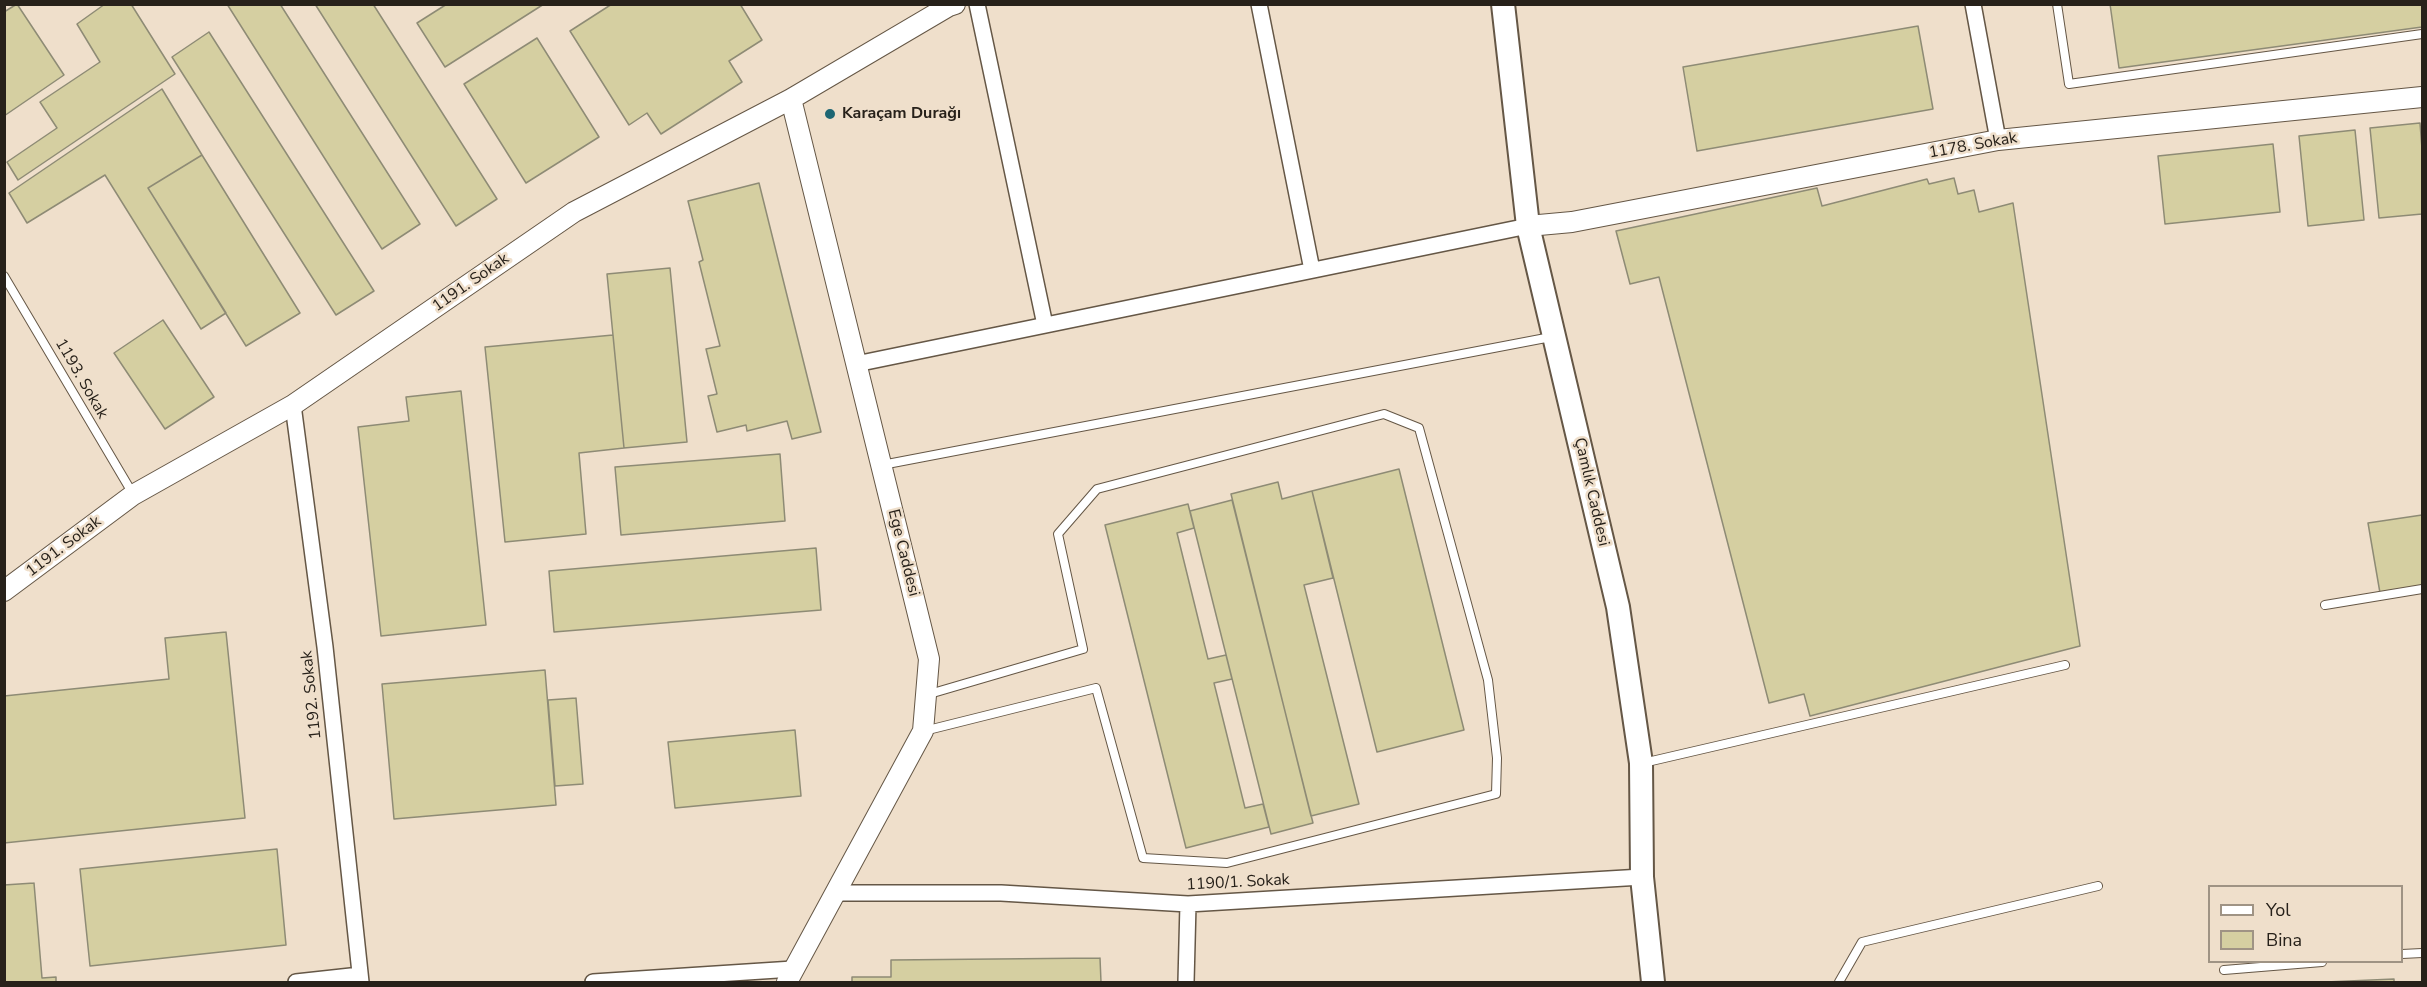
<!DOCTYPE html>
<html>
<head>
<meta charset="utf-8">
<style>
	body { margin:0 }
	#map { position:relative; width:2427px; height:987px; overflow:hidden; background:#efdfcb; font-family:"Nunito Sans",sans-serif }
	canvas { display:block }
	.frame { position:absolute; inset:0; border:6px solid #27211a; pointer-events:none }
	.legend { position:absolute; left:2208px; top:885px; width:195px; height:78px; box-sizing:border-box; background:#efdfcb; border:2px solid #9f9384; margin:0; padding:8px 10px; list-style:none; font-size:18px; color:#27211a }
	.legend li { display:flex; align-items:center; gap:12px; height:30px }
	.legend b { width:30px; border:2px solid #9f9384 }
</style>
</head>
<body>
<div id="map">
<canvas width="2427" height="987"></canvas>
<div class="frame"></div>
<ul class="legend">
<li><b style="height:8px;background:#fff"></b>Yol</li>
<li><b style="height:16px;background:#d5cfa1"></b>Bina</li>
</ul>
</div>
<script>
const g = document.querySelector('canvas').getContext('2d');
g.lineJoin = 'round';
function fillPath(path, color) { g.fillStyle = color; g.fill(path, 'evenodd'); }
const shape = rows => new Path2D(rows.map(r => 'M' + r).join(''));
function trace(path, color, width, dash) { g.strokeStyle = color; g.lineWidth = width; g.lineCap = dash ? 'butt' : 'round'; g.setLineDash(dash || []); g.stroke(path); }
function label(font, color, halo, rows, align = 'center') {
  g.font = font + ' "Nunito Sans",sans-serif'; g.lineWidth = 5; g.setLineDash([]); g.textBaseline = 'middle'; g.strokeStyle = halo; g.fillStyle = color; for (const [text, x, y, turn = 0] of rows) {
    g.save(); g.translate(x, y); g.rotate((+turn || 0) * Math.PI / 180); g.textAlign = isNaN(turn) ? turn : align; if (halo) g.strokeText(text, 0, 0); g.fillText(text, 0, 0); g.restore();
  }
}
const building = shape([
	[17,4,64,75,4,116,4,12,17,4],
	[105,4,131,4,175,74,18,180,7,162,57,128,40,102,100,62,77,24,105,4],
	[227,4,280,4,420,224,382,249,227,4],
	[315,4,373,4,497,199,456,226,315,4],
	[447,4,544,4,445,67,417,23,447,4],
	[612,4,740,4,762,40,729,61,742,82,661,134,647,113,629,125,570,31,612,4],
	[2110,4,2422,4,2422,27,2119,68,2110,4],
	[1918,26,1933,109,1697,151,1683,67,1918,26],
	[209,32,374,291,336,315,172,57,209,32],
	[537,38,599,137,526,183,464,84,537,38],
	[162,89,202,155,148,188,226,313,201,329,105,175,27,223,9,193,162,89],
	[2420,123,2422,149,2422,214,2379,218,2370,128,2420,123],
	[2355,130,2364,220,2308,226,2299,136,2355,130],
	[2273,144,2280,212,2165,224,2158,156,2273,144],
	[202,155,300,313,246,346,148,188,202,155],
	[1954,178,1958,194,1974,190,1979,212,2013,203,2080,646,1810,716,1804,694,1769,703,1659,277,1630,284,1616,231,1817,188,1822,206,1927,179,1929,184,1954,178],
	[759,183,821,432,792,439,787,421,747,431,746,425,717,432,708,396,717,394,706,349,720,346,699,262,703,260,688,201,759,183],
	[670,268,687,442,624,448,607,274,670,268],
	[163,320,214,397,165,429,114,353,163,320],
	[613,335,624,448,579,453,586,534,505,542,485,347,613,335],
	[461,391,486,625,381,636,358,427,409,421,406,397,461,391],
	[780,454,785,521,621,535,615,467,780,454],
	[1399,469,1464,730,1377,752,1312,491,1399,469],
	[1278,482,1282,499,1312,491,1333,578,1304,585,1359,804,1311,816,1231,494,1278,482],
	[1232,500,1313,823,1271,834,1190,511,1232,500],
	[1188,504,1194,528,1177,533,1208,659,1226,655,1232,679,1214,683,1245,808,1263,804,1269,827,1186,848,1105,525,1188,504],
	[2422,515,2422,586,2380,593,2368,523,2422,515],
	[816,548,821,610,554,632,549,571,816,548],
	[226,632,245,818,4,843,4,696,169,679,165,638,226,632],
	[545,670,556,805,394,819,382,684,545,670],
	[576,698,583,784,555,786,548,700,576,698],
	[795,730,801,796,675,808,668,742,795,730],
	[277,849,286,945,90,966,80,869,277,849],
	[34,883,42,978,56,977,56,982,4,982,4,885,34,883],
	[1100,958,1101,982,852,982,852,977,891,977,891,960,1100,958],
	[2394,979,2394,982,2326,982,2394,979]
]);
fillPath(building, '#d5cfa1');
trace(building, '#8e8b75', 1.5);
const service = shape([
	[2057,4,2069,84,2422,34],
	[4,276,133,494],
	[882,465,1551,337],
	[2325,605,2422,589],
	[924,731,1096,688,1143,858,1227,863,1496,794,1497,758,1488,680,1419,428,1384,414,1097,489,1058,534,1083,649,926,695],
	[1643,763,2065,665],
	[2402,954,2422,953],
	[2224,970,2322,962],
	[1839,982,1862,942,2098,886]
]);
const minor = shape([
	[977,4,1045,325],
	[1259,4,1312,270],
	[1973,4,1998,140],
	[856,364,1528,226],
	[293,405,325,647,361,982],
	[835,893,1001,893,1188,904,1642,877],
	[296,982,360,975],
	[593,982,793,969],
	[1186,982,1188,904]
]);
const tertiary = shape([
	[1528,226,1572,222,1998,140,2422,97],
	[4,591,133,495,293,405,574,212,791,99,949,6,955,4],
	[787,982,923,731,929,659,791,99]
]);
const secondary = shape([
	[1503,4,1528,226,1618,607,1641,763,1642,877,1653,982]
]);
trace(service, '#655746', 10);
trace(minor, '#655746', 18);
trace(tertiary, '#655746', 22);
trace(secondary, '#655746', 26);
trace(service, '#fff', 8);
trace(minor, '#fff', 15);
trace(tertiary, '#fff', 20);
trace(secondary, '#fff', 22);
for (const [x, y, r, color] of [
	[830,114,6,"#1d6673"]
]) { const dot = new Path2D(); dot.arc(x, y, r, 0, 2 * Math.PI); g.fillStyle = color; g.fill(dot); trace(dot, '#efdfcb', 2); }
label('bold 16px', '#27211a', '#efdfcb', [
	["Karaçam Durağı",842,114]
], 'left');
label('16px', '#27211a', '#efdfcb', [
	["1178. Sokak",1973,146,-10],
	["1191. Sokak",471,283,-35],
	["1193. Sokak",81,379,60],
	["Çamlık Caddesi",1591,492,77],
	["1191. Sokak",64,547,-37],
	["Ege Caddesi",903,553,76],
	["1192. Sokak",312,695,-96],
	["1190/1. Sokak",1238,883,-3]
]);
</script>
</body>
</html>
